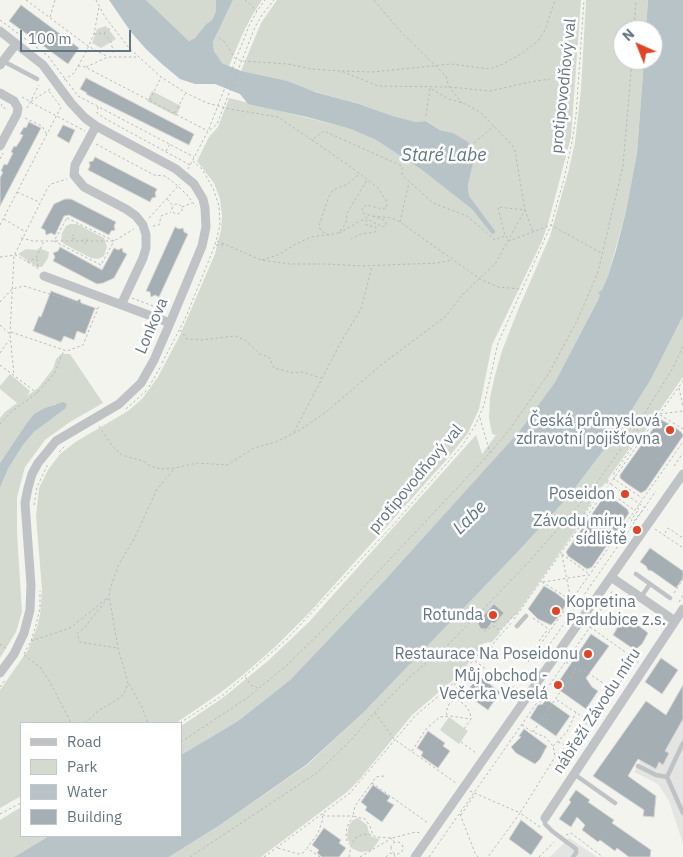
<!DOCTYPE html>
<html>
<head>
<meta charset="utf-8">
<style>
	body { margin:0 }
	#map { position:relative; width:683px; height:857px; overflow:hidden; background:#f4f4ef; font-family:"IBM Plex Sans",sans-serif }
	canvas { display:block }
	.legend { position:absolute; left:20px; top:722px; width:162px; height:115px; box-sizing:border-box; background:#fff; border:1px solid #c1c8cc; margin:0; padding:6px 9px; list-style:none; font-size:15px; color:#637580 }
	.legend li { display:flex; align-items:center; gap:10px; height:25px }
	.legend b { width:25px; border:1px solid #c1c8cc }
	.north { position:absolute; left:613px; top:20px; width:50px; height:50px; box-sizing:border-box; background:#fff; border:1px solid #c1c8cc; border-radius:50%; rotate:316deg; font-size:14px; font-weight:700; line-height:20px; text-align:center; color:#637580 }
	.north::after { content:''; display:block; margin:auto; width:18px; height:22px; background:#de4425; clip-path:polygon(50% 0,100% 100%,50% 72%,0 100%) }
	.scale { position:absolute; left:20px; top:30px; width:111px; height:22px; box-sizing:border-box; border:2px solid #637580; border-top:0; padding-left:6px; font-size:15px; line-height:18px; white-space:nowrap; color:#637580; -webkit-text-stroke:4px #fff; paint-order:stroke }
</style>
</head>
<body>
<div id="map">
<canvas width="683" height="857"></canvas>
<ul class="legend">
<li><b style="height:6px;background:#bfc3c6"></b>Road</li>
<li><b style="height:14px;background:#d5dad1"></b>Park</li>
<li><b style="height:14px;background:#b7c3c7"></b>Water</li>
<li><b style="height:14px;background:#a5aeb2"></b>Building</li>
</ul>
<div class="north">N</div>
<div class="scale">100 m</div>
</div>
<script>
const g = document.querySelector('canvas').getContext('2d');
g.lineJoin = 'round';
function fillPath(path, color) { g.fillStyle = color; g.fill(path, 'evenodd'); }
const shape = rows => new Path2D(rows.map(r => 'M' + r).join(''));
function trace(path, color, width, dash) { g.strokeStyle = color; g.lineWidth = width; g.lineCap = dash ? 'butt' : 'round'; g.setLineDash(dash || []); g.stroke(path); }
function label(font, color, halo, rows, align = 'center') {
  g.font = font + ' "IBM Plex Sans",sans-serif'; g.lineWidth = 5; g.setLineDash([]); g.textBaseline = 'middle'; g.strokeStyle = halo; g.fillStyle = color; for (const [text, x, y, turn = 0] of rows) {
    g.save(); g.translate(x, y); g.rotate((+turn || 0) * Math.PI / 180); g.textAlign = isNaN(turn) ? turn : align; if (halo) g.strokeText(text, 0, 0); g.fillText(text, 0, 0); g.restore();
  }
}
fillPath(shape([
	[681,688,683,689,683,844,669,801,660,787,658,784,634,772],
	[569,838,597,857,550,857]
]), '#e4e5e3');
fillPath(shape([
	[146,0,216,0,216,11,212,20,206,24,195,38,189,41],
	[233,0,262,0,253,14,243,33,229,66,222,63,218,58,214,51,213,42],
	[277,0,581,0,571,137,548,224,542,241,492,345,479,409,468,433,448,458,309,613,276,646,243,675,220,693,176,723,21,723,21,796,0,808,0,690,28,650,37,627,40,615,42,590,36,516,39,488,48,470,60,454,77,441,128,411,142,399,158,377,180,335,215,254,221,230,222,216,220,199,214,183,197,161,209,137,218,127,229,98,352,129,376,140,422,170,473,209,492,233,469,196,468,185,474,160,453,133,440,130,427,121,416,122,393,116,359,104,241,71,261,23],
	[586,0,648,0,646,30,623,30,623,60,644,60,637,153,626,211,608,276,598,300,555,382,518,433,494,461,385,580,290,680,238,721,181,755,181,726,224,697,269,660,309,622,476,435,482,454,496,435,492,434,489,418,490,398,495,375,502,351,518,310,550,236,569,169,575,142,581,89],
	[106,26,116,39,101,48,92,43,97,29],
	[152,91,181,106,176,116,147,101],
	[70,224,77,224,104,238,107,247,104,256,98,259,91,258,64,244,61,240,62,233,66,226],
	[39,248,49,252,48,258,42,267,37,267,18,254,26,249,37,250],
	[683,316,683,377,636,444,634,442,608,479,609,481,607,484,605,483,585,512,587,514,519,611,499,631,500,633,492,642,484,643,467,665,452,681,412,715,360,779,347,792,261,857,169,857,220,825,307,765,363,713,509,561,651,379],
	[61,354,70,354,103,403,70,422,45,440,25,467,17,497,17,533,22,612,16,632,0,658,0,488,8,469,23,445,34,432,65,409,55,404,34,414,0,463,0,418,5,412,17,403,0,389,0,386,10,374,30,391,27,396,38,388,53,369,56,359],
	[449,717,468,731,459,744,440,730],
	[21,807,21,836,49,836,14,857,0,857,0,820],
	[358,818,367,825,370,836,380,839,371,851,360,852,351,848,352,846,348,840,347,835,349,825,353,820]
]), '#d5dad1');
fillPath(shape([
	[109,0,146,0,189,41,195,38,206,24,212,20,216,11,216,0,233,0,213,42,214,51,222,63,241,71,287,81,315,92,359,104,393,116,416,122,426,121,440,130,453,133,468,142,473,148,474,160,468,185,469,196,495,231,495,233,492,234,472,209,422,170,376,140,351,129,307,117,248,104,240,94,215,84,195,84,180,79,162,64,146,49,131,32],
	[648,0,683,0,683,316,651,379,618,431,567,498,509,561,363,713,306,765,220,825,169,857,14,857,49,836,181,836,181,755,238,721,290,680,385,580,518,433,555,382,598,300,600,295,598,293,602,290,608,276,616,250,626,211,637,153,644,60,653,60,653,30,646,30],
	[63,402,67,404,65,409,34,432,23,445,8,469,0,488,0,463,27,423,34,414,45,408]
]), '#b7c3c7');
const building = shape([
	[21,5,79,48,68,64,9,21,21,5],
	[86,78,194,134,189,145,86,94,87,93,80,89,86,78],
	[29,122,41,128,0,206,0,178,3,172,1,171,4,164,7,165,13,153,11,152,14,146,16,147,20,141,23,135,20,134,24,127,26,128,29,122],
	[63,125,75,130,69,143,57,136,63,125],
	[95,157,157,189,155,193,156,197,152,198,150,202,88,170,90,166,89,162,93,161,95,157],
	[65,199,71,199,116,222,114,226,115,230,111,231,109,235,69,215,64,216,55,235,51,233,46,235,45,230,41,228,54,204,65,199],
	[175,227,179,229,183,228,184,232,188,234,159,297,155,295,151,297,150,292,146,291,175,227],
	[60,247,102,270,114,248,118,250,122,248,123,252,127,254,114,278,103,283,97,284,53,261,55,257,53,253,58,251,60,247],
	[51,291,77,301,80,299,81,303,95,308,85,334,77,331,74,340,64,336,61,342,33,331,39,316,41,317,51,291],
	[660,419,676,428,682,433,683,436,646,490,641,493,626,483,620,478,620,475,660,419],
	[608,495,627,509,629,513,592,567,587,569,568,556,566,552,603,498,608,495],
	[650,548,683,571,683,578,676,588,652,571,648,570,646,566,640,562,650,548],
	[544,586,556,593,567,602,560,615,551,625,538,619,528,609,544,586],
	[494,604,504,613,494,624,492,622,487,629,481,629,478,624,480,616,481,618,494,604],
	[625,615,648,633,642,644,635,650,613,635,625,615],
	[591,634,609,646,586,678,592,687,598,691,586,709,555,687,591,634],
	[661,658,678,670,662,694,645,682,661,658],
	[478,675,500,692,488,710,464,693,474,683,472,682,478,675],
	[683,685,683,719,665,751,669,753,663,765,659,762,656,769,638,759,628,776,656,796,654,817,643,816,644,810,593,776,646,701,666,715,683,685],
	[546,699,570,716,556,736,530,718,538,705,543,704,546,699],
	[524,729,547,746,540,759,535,764,516,753,511,747,521,737,519,736,524,729],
	[428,731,445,743,443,746,450,751,438,768,421,756,423,752,417,748,428,731],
	[373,785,390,797,387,801,394,805,382,822,365,810,367,807,361,802,373,785],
	[576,790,590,800,588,802,614,820,612,823,651,850,650,857,629,857,617,848,615,851,600,840,598,842,582,830,585,825,577,817,571,827,559,819,571,802,569,800,576,790],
	[521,820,543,837,531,855,509,839,521,820],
	[324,828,341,840,339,843,346,848,339,857,322,857,317,853,319,850,312,845,324,828]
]);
fillPath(building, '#a5aeb2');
trace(building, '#d5d5d2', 1);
trace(shape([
	[26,0,88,46,108,57],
	[96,0,105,17,129,48,161,77,186,93,207,103,230,109,278,117,312,140,324,131,402,166,402,175,433,203,467,216,495,240,505,236,498,207,525,210,533,232],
	[245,0,257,11],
	[374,0,400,31,446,76,449,87,462,103],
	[50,17,55,0],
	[0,20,48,56,78,96,194,157],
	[634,30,636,0],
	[104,33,111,28],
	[94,34,104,33,111,42,114,55],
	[219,38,224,41,235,58,242,61,288,64,311,69,341,71,378,86,449,87,490,91,530,82,550,79],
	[78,66,85,67,208,131],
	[86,67,108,57,136,57],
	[342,71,373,72,451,64,490,69,503,64,521,54,538,41,545,30,555,0],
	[64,80,74,73,85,54,94,34,99,7],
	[50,89,30,102,85,131],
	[22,97,29,101],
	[150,100,161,77],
	[2,104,1,106,8,110],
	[98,107,97,113,104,118,190,165],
	[27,108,39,85],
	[175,113,185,94],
	[25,118,42,126,47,135],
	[210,130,217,124,255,27,262,15,274,0],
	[312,140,355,170,378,188,386,200,387,207,383,209,366,205,362,208,363,213,384,220,386,223,386,226,382,227,368,219,366,221,366,225,376,227,375,232,361,234,351,239],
	[474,143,494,126],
	[96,144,154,175,165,176,178,186,188,196,196,207],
	[166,151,170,144],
	[0,159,3,153],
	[188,169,208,131,249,26,257,11,265,0],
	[17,192,39,202],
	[167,199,173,206],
	'172 209a5 5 0 1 1 10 0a5 5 0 1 1-10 0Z',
	[182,207,192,203],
	[373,216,392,218,400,222,480,279,498,287,520,289],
	[67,218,114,241,101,265,54,241,67,218],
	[149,218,180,184],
	[4,219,24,231],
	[400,222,409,183],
	[0,225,61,107,48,90],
	[153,226,159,225,161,216,171,212],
	[339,233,369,216],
	[329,235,321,231,319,226,329,196,333,190,348,184,360,173],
	[506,236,509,241,551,225,601,253],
	[21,238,33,241,114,241,134,229],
	'82.5 241a2.5 2.5 0 1 1 5 0a2.5 2.5 0 1 1-5 0Z',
	[73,240,75,238,73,235,71,237,73,239],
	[217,241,261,260,290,264,327,264,362,266,437,263,452,260],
	[216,245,225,245],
	[0,257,16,255,39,269],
	[37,259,38,269],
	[262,260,278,255,296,244,311,237,339,233,346,223,347,213,367,180],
	[27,262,36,258,44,241],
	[132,298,166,311],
	[0,302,12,289,24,286,97,309],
	[0,325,10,334,14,375],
	[180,330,187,339,202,340,235,336,245,340,260,354,269,357,274,368,294,373,302,372,321,378],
	[11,332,67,351,83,345,99,306],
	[10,334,14,256,48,187,51,184,67,179],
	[0,353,9,340],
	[162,363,185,319,215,245,220,225,219,206,213,188,202,169,193,161],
	[0,365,37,393],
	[149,387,161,366],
	[679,388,683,407],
	[126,409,147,390],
	[660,414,683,411],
	[660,415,683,429],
	[480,418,490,453],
	[0,424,11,412,37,393,54,374,64,350],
	[639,424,633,446,614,473,614,479,642,498],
	[99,426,113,447,122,455,143,461,150,466,161,469,175,468,197,463,227,465,254,448,276,442,300,430,326,412,381,365,446,316,463,294,495,264,525,210,515,151,512,145,480,112,463,103,449,99,430,88,426,116],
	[294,432,342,340,361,309,372,267],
	[59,452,65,446],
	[674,466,683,453],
	[611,484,623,493],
	[624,492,628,493,626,496,623,495,624,492],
	[627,495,648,510],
	[34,505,37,487,48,464],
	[637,508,639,509,631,520,633,522,642,511],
	[565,522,580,517,586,512,601,491,606,490,634,510],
	[655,529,683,548],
	[665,533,668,528,683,538],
	[562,554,589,574],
	[562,555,571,600],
	[542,582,571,600],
	[543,582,588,575],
	[674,593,683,579],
	[108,598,85,627,77,634,80,642,117,648],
	[679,602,683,595],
	[533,618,550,630],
	[514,619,683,381],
	[590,627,638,661],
	[484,631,494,626,500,631,517,612,518,613],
	[31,641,70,628,106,599],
	[539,641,548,629],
	[0,644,7,649],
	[24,654,31,641,36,625,40,608,40,591],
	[493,654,492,648,493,644],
	[24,655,40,667,50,682,71,723],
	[543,660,541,657,656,491],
	[475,661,506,684,522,691],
	[528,662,683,442],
	[566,662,576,669,585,671,612,689],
	[245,677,252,686,255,686,258,689],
	[454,683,460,692],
	[129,684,142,707,148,723],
	[0,687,5,680],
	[457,699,465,705,470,712,471,719,464,729],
	[557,700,589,721],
	[539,701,550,708],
	[375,713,394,739,456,783],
	[447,715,446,712,449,704,456,699,481,667],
	[85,723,98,711,120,698,126,690,128,683,118,648,109,596,110,589,118,566,135,537,157,489,174,469],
	[180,723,223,695,287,639,393,525,461,447,475,426,484,405,498,343,551,225,564,179,572,142,576,116,584,0],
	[522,725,533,732,545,737,553,746,555,756],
	[533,732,576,669],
	[181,742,247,698,286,666,327,626,490,453,510,429,549,373,577,321,598,272,623,166,632,60],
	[461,742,476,753],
	[558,742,566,745],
	[553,746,567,732,576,712],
	[412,751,426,729,440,717,450,716,471,719],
	[384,776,376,777,355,806,353,816,365,819,370,826,373,835,376,837,392,838,416,832,421,833],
	[372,783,428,823],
	[470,791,520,813,488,857],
	[0,814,21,803],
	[460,814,475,853,478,857],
	[461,815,475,794],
	[540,827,520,813,555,757,589,721,613,690,639,661],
	[566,835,571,833,603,857],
	'391 848a6 6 0 1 1 12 0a6 6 0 1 1-12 0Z',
	[278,848,298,854,303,853,306,849],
	[190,857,318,772,353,738,375,712,413,674,449,644,526,565,592,490,640,421,673,368,683,346],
	[264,857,350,793,415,716,455,682,484,648,493,644,512,622],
	[320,857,307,848,318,833,323,819,322,814,326,816,353,816,347,827,346,835,347,841,351,846],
	[349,857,351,846,355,838,363,834,372,835],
	[360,857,392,838,394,842],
	[386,857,390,853,394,854,395,857],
	[429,857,590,627,613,590],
	[539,857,554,842]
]), '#b7babc', 1, [2.5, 2.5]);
trace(shape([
	[3,61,37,79],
	[636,574,670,598],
	[641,597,650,584],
	[517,626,526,616],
	[683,743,667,777,683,813],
	[638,766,656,775,667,777],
	[574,774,615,803],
	[545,818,545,824,552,831,576,849,576,853,573,857]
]), '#bfc3c6', 4.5);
trace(shape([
	[0,31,43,65,71,103,85,118,96,126,176,169,194,184,203,199,205,208,206,227,202,246,170,323,154,360,141,383,119,404,56,441,38,463,32,474,28,488,25,503,31,585,30,610,24,633,14,654,0,673],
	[0,65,16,44],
	[0,93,14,101,18,108,17,114,0,146],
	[96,126,75,165,74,175,84,187,126,209,136,216,143,225,146,235,146,248,143,258,121,305],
	[44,276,170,323],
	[611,577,675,621],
	[545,818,683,609],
	[415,857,683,474]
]), '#bfc3c6', 9);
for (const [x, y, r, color] of [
	[670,430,5,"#de4425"],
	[625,494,5,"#de4425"],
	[637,530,5,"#de4425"],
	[556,611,5,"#de4425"],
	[493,615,5,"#de4425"],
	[588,654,5,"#de4425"],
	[558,685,5,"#de4425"]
]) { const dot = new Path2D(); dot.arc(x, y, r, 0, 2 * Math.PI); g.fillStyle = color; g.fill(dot); trace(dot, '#fff', 2); }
label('16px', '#637580', '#fff', [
	["protipovodňový val",564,86,-84],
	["Lonkova",152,326,-67],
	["protipovodňový val",416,479,-50],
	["nábřeží Závodu míru",597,711,-57]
]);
label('16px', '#637580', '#fff', [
	["Česká průmyslová",660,421],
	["zdravotní pojišťovna",660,439],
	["Poseidon",615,494],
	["Závodu míru,",627,521],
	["sídliště",627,539],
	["Kopretina",566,602,"left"],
	["Pardubice z.s.",566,620,"left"],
	["Rotunda",483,615],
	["Restaurace Na Poseidonu",578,654],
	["Můj obchod -",548,676],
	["Večerka Veselá",548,694]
], 'right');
label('italic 18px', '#5f777e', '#fff', [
	["Staré Labe",444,156],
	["Labe",470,518,-45]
]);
</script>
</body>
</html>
